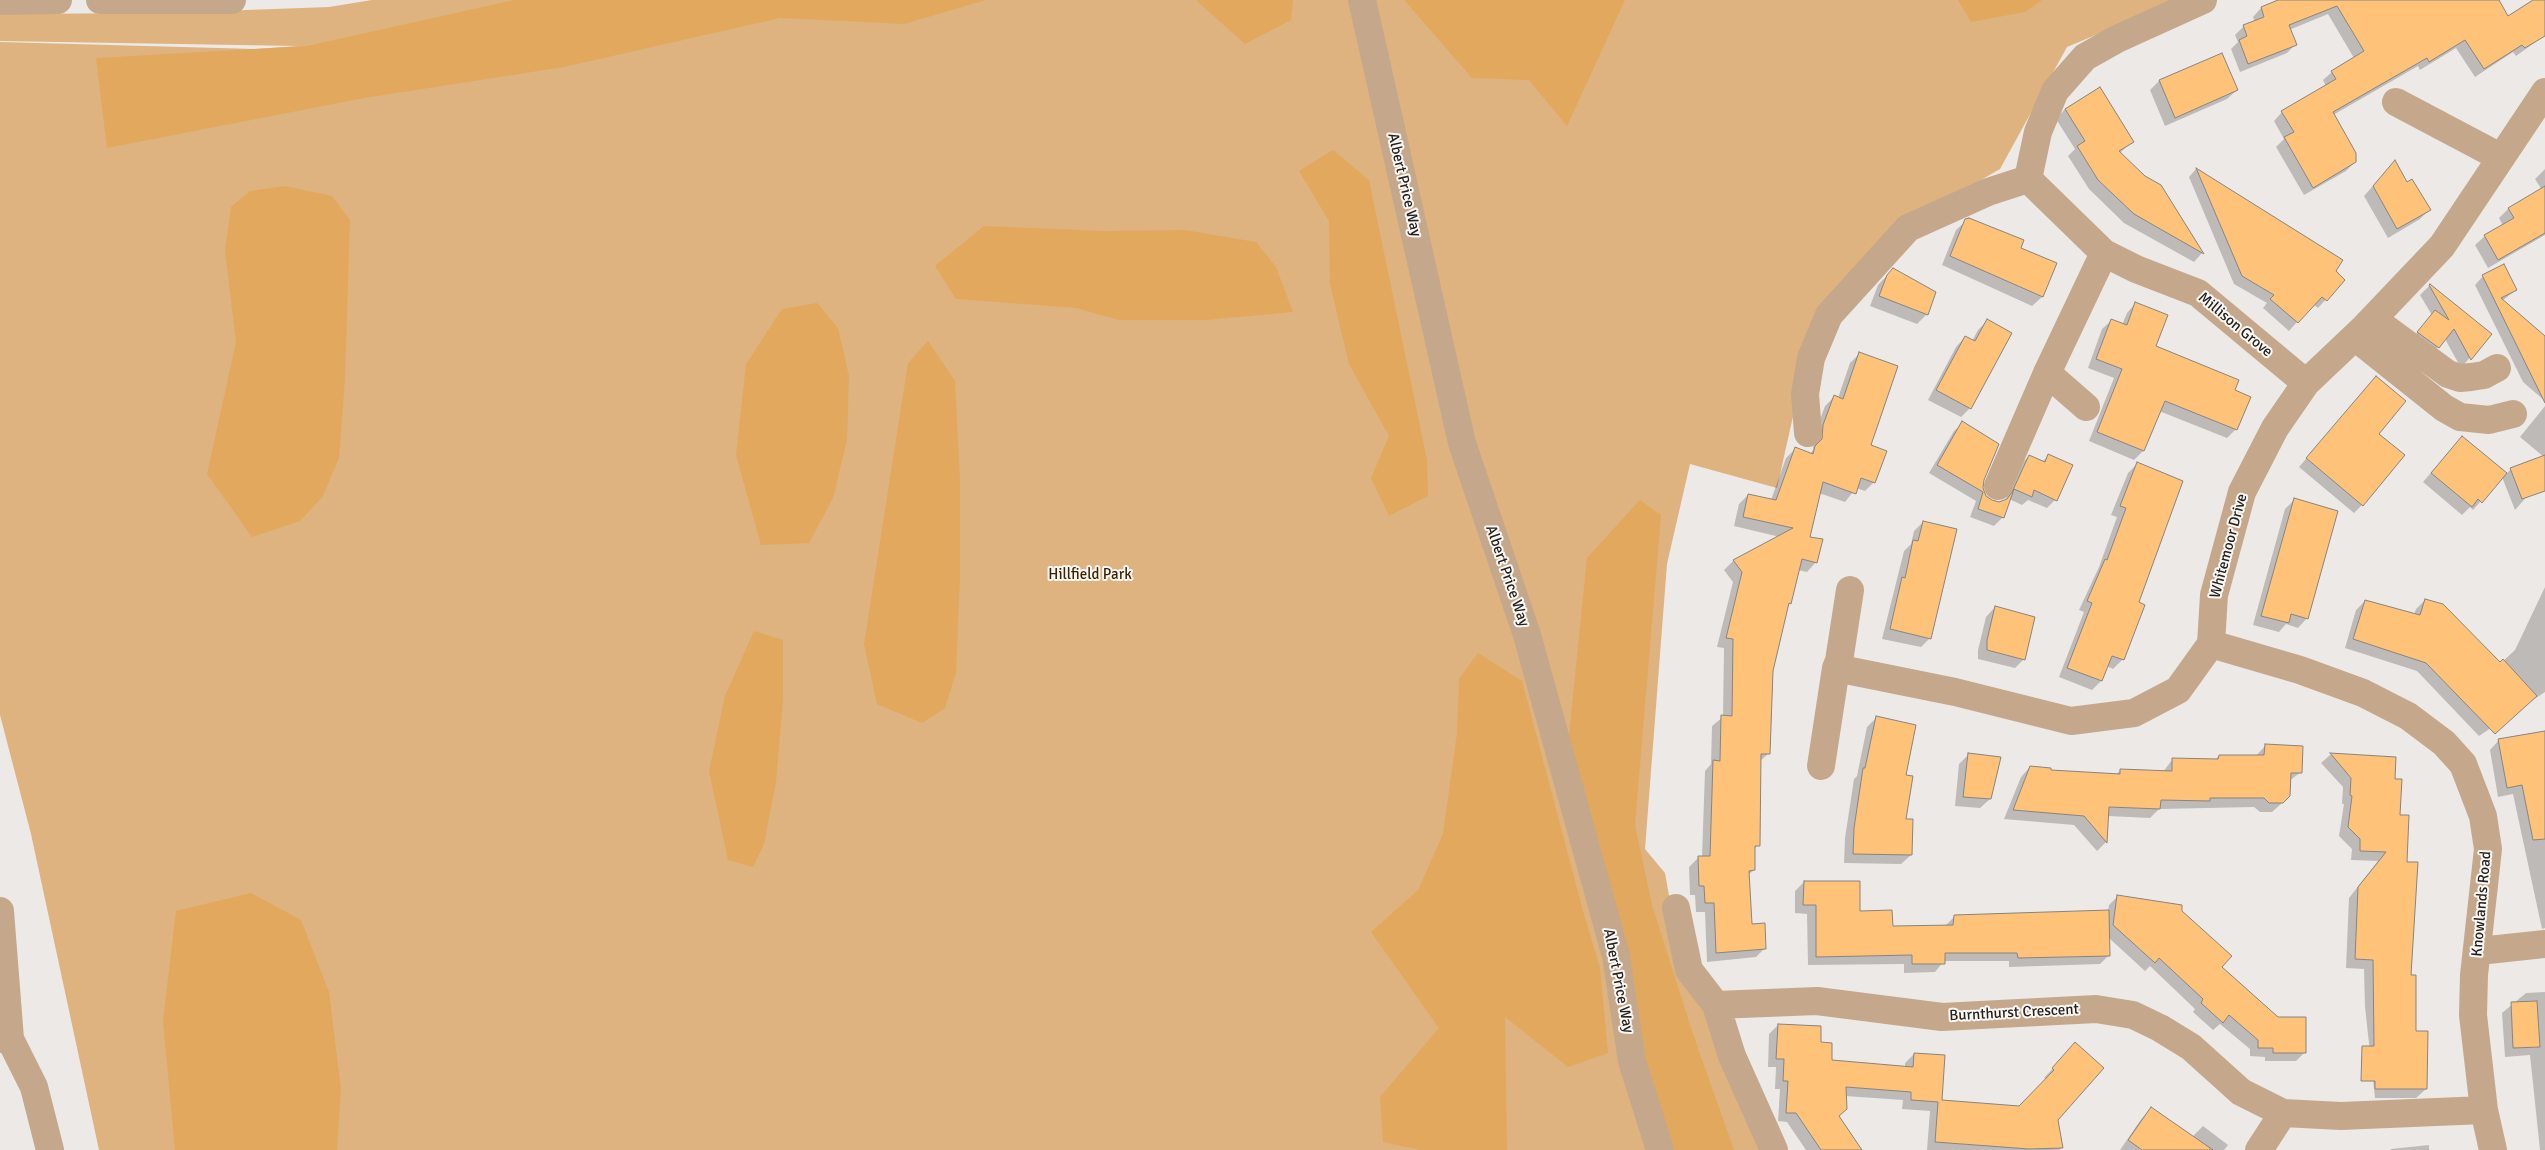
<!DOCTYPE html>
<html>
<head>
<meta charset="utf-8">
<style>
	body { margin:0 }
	canvas { display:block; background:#ece9e6 }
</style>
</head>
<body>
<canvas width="2545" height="1150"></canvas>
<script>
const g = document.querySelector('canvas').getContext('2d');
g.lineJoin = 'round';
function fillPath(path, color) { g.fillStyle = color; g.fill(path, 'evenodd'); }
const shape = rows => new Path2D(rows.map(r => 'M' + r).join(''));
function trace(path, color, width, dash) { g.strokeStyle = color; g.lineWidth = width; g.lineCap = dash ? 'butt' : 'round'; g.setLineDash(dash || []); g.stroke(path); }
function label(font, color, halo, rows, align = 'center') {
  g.font = font + ' Signika,sans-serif'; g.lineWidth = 4; g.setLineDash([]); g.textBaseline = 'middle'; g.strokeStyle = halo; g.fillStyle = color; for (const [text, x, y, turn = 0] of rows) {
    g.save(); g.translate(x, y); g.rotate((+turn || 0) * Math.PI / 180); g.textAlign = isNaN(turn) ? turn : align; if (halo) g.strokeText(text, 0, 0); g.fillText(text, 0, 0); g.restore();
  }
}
fillPath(shape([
	[372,0,2179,0,2067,47,2000,169,1887,234,1812,331,1777,488,1690,464,1667,564,1645,849,1665,873,1683,976,1705,1010,1764,1150,99,1150,31,834,0,715,0,42,255,49,299,46,0,41,0,14,164,13,329,7]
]), '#deb37f');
fillPath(shape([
	[514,0,986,0,904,24,780,18,564,67,364,98,107,148,96,58,307,46],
	[1196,0,1293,0,1291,20,1245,44],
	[1404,0,1625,0,1567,126,1529,80,1472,78],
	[1958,0,2042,0,2025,12,1971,22],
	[1333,150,1369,180,1427,460,1428,496,1389,516,1371,478,1389,436,1349,364,1330,284,1329,221,1299,171],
	[285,186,332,196,350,220,345,380,339,458,323,496,300,521,252,537,207,474,236,342,225,251,231,207,250,191],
	[984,226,1103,231,1185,230,1256,242,1276,267,1293,312,1206,320,1119,320,1076,308,956,299,935,266],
	[817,303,838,328,849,376,847,440,833,498,809,543,761,545,736,455,746,364,782,309],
	[928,341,955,381,960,479,960,578,956,673,945,708,922,723,877,704,864,644,908,363],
	[1640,500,1661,515,1635,825,1652,905,1692,1031,1734,1150,1652,1150,1565,774,1587,558],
	[754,631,783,640,783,699,776,782,764,844,753,867,728,860,709,771,725,696],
	[1478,653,1522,681,1583,911,1600,968,1608,1053,1568,1067,1505,1017,1507,1150,1421,1150,1383,1142,1380,1097,1439,1028,1371,932,1418,890,1443,834,1457,733,1459,679],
	[251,893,301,920,329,992,341,1089,337,1150,175,1150,163,1021,176,911]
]), '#e2a85e');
fillPath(shape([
	[2281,0,2498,0,2508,18,2545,0,2545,35,2516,56,2513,52,2475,77,2456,48,2420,70,2418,66,2333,115,2355,162,2346,171,2304,195,2276,147,2284,139,2274,121,2282,112,2326,86,2323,80,2332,72,2354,58,2328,14,2289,30,2295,45,2287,53,2240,72,2231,49,2238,42,2235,35,2244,26,2255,22,2253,17,2261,8],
	[2159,81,2237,90,2227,99,2165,126,2150,90],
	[2065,109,2132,141,2120,153,2144,177,2160,186,2202,253,2194,262,2124,223,2089,189,2068,156,2075,149,2056,119],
	[2196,169,2341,260,2334,271,2344,280,2318,308,2313,304,2289,331,2263,308,2267,303,2234,284,2189,177],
	[2545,169,2545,235,2488,268,2475,245,2485,236,2503,226,2499,218,2508,209,2542,190,2535,179],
	[2386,171,2407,184,2429,210,2420,219,2388,238,2364,196],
	[1966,221,2019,249,2056,264,2042,297,2032,306,1942,265,1956,230],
	[1893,269,1927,314,1917,324,1870,306,1878,285],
	[2483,276,2516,290,2502,301,2545,337,2545,401,2523,382,2475,285],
	[2430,285,2490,334,2461,368,2445,339,2429,357,2409,342,2432,315,2420,295],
	[2135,304,2155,347,2233,391,2236,429,2227,438,2159,411,2143,451,2134,460,2089,441,2114,378,2088,368,2102,329,2111,321,2122,325,2127,313],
	[1987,321,1970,408,1961,417,1928,400,1956,347,1965,337,1972,341,1978,330],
	[1860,353,1874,482,1865,491,1856,488,1845,502,1819,493,1809,538,1816,562,1807,572,1798,570,1790,603,1786,607,1772,671,1768,754,1759,762,1758,845,1753,850,1754,870,1748,875,1751,925,1765,948,1756,957,1707,962,1705,912,1696,912,1695,895,1690,895,1689,867,1698,858,1702,857,1705,771,1711,764,1712,726,1723,717,1724,648,1717,647,1733,582,1724,570,1733,561,1780,537,1734,526,1739,504,1748,495,1771,500,1786,458,1795,449,1810,454,1813,450,1814,436,1825,406,1834,397,1838,398,1850,363],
	[2376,378,2377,434,2362,505,2354,513,2299,467],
	[2545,406,2545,476,2515,510,2502,477,2473,510,2470,507,2462,515,2423,482,2462,437,2506,474,2511,469,2544,457,2520,437],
	[1963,423,1985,496,1992,502,2005,501,2020,465,2029,456,2042,462,2048,456,2055,500,2047,508,2028,500,2022,505,2009,499,2002,518,1994,526,1970,517,1976,501,1929,473,1954,431],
	[2137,464,2137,603,2123,659,2113,669,2107,666,2101,681,2092,690,2059,677,2084,612,2079,610,2099,567,2117,517,2111,515,2128,473],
	[2294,500,2307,618,2298,628,2286,624,2279,632,2253,625,2285,509],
	[1923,522,1930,638,1921,647,1882,639,1904,551,1911,544,1914,531],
	[2545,587,2545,692,2479,736,2417,671,2345,648,2356,610,2365,601,2414,615,2416,609,2425,600,2500,664,2515,650],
	[1995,607,2024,659,2015,668,1978,659,1978,650,1986,617],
	[1876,718,1904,776,1905,820,1911,855,1901,864,1844,863,1845,838,1854,779,1857,776,1867,727],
	[2545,732,2545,928,2542,929,2513,794,2498,797,2490,750,2499,740],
	[2265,746,2301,772,2289,781,2282,803,2272,812,2260,812,2254,807,2159,809,2150,818,2108,816,2106,842,2097,851,2074,825,2004,819,2021,777,2030,767,2050,772,2115,775,2121,770,2163,772,2172,760,2215,760,2219,756,2256,756],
	[1968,755,1990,799,1980,808,1955,806,1959,764],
	[2330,755,2395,758,2394,780,2406,863,2410,976,2415,1032,2426,1089,2416,1098,2375,1098,2365,1007,2364,969,2346,968,2349,898,2378,861,2351,860,2352,849,2339,836,2344,804,2342,804,2343,787,2321,763],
	[1804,882,1892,927,1945,926,1954,917,2108,911,2109,905,2118,896,2180,912,2220,967,2305,1052,2296,1061,2265,1061,2265,1057,2250,1056,2250,1049,2220,1024,2213,1030,2193,1012,2195,1009,2150,966,2145,971,2109,938,2109,955,2100,964,2009,967,2009,961,1944,961,1935,972,1904,973,1904,964,1808,965,1807,914,1795,913,1795,891],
	[2545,992,2545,1150,2540,1150,2530,1055,2505,1057,2502,1013,2526,993],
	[1778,1025,1819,1044,1830,1062,1905,1067,1905,1063,1914,1054,1940,1101,2019,1107,2046,1079,2044,1078,2067,1053,2056,1120,2062,1147,2059,1150,1927,1150,1930,1111,1902,1109,1903,1100,1845,1096,1838,1116,1861,1150,1806,1150,1787,1122,1778,1121,1780,1089,1775,1089,1776,1067,1768,1067,1769,1034],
	[2151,1109,2192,1137,2203,1126,2228,1145,2224,1150,2120,1150,2142,1118],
	[2429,1145,2429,1150,2390,1150,2391,1149]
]), '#0003');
const building = shape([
	[2278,0,2499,0,2508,16,2533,0,2545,0,2545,36,2525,48,2522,45,2484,69,2465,40,2429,62,2427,58,2333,112,2356,153,2356,162,2313,188,2284,137,2294,132,2281,111,2336,79,2331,71,2364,51,2337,6,2289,25,2297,45,2248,64,2239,40,2247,36,2243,25,2264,17,2261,7,2278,0],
	[2222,53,2238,90,2175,118,2159,80,2222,53],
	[2100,87,2134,142,2119,151,2145,176,2161,185,2204,254,2134,214,2098,180,2077,146,2085,141,2065,109,2100,87],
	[2395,160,2407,182,2412,179,2431,210,2397,229,2373,186,2395,160],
	[2196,168,2343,260,2336,271,2345,280,2327,301,2322,297,2298,323,2270,299,2274,295,2242,276,2196,168],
	[2545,186,2545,233,2498,260,2484,235,2514,218,2508,208,2545,186],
	[1969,218,2024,240,2021,248,2057,263,2043,297,1950,256,1965,219,1969,218],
	[2504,264,2517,290,2501,298,2545,336,2545,403,2482,275,2504,264],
	[1893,268,1936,292,1928,315,1879,296,1887,275,1893,268],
	[2430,284,2492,334,2471,360,2454,329,2439,348,2417,332,2435,310,2449,320,2429,285,2430,284],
	[2135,302,2168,315,2156,346,2239,380,2235,390,2251,397,2237,430,2165,401,2144,451,2097,432,2122,369,2096,359,2111,319,2127,325,2135,302],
	[1987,319,2012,333,1971,409,1936,390,1965,336,1975,341,1987,319],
	[1859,352,1898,366,1871,445,1887,451,1875,483,1861,478,1856,494,1823,482,1810,537,1823,539,1817,563,1802,559,1791,604,1789,603,1773,671,1770,754,1761,754,1760,846,1755,846,1755,870,1749,871,1752,924,1765,923,1766,949,1716,953,1714,903,1705,903,1704,886,1699,886,1698,856,1710,856,1713,760,1720,761,1721,715,1732,716,1733,639,1726,638,1742,572,1733,560,1793,528,1743,517,1748,494,1776,500,1795,447,1813,454,1815,446,1822,439,1823,425,1834,395,1843,399,1859,352],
	[2376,376,2406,401,2379,434,2405,455,2363,506,2306,458,2376,376],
	[1962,421,1999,444,1984,480,1983,488,1986,496,1992,500,1999,502,2007,499,2012,492,2029,455,2045,462,2048,454,2073,465,2057,501,2034,490,2032,497,2014,489,2004,518,1978,509,1983,492,1937,465,1962,421],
	[2462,436,2507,473,2482,503,2478,499,2472,507,2431,473,2462,436],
	[2545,455,2545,491,2522,499,2510,468,2545,455],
	[2137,462,2183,481,2139,602,2145,605,2124,660,2112,656,2102,681,2067,668,2092,603,2087,601,2105,559,2107,560,2126,508,2120,506,2137,462],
	[2294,498,2338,511,2308,619,2291,614,2289,623,2261,616,2294,498],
	[1923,521,1957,529,1931,639,1890,629,1902,577,1905,578,1913,540,1918,541,1923,521],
	[2425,599,2443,604,2500,662,2503,659,2537,696,2495,734,2426,663,2353,639,2365,600,2420,615,2425,599],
	[1995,606,2035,617,2025,660,1987,650,1987,640,1995,606],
	[1876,716,1916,725,1906,775,1913,776,1906,819,1913,819,1912,855,1853,854,1854,828,1863,768,1865,768,1876,716],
	[2545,731,2545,839,2533,840,2522,785,2507,788,2498,739,2545,731],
	[2265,744,2303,746,2302,773,2291,773,2290,796,2283,803,2269,803,2264,798,2210,798,2210,801,2161,800,2160,809,2109,807,2107,843,2084,816,2013,810,2030,766,2051,768,2051,770,2120,774,2120,769,2172,771,2172,758,2218,759,2219,755,2264,755,2265,744],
	[1968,753,2001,757,1991,799,1963,797,1968,753],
	[2330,753,2396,757,2395,779,2402,779,2400,815,2409,815,2407,862,2418,862,2411,975,2416,975,2416,1031,2428,1031,2427,1089,2375,1089,2375,1081,2361,1081,2362,1046,2374,1046,2373,960,2355,959,2358,887,2386,852,2360,851,2360,839,2348,827,2352,796,2350,795,2351,778,2330,753],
	[1804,881,1860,881,1860,911,1892,910,1893,926,1953,925,1954,915,2109,910,2110,956,2018,958,2017,953,1945,953,1945,964,1912,964,1912,955,1816,957,1816,905,1803,905,1804,881],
	[2117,895,2182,905,2182,911,2232,956,2222,967,2278,1017,2306,1017,2306,1053,2273,1053,2273,1048,2258,1048,2258,1040,2229,1015,2223,1023,2201,1003,2203,999,2159,958,2155,963,2113,925,2117,895],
	[2537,1001,2540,1047,2513,1048,2511,1002,2537,1001],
	[1778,1024,1821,1026,1821,1042,1832,1043,1832,1060,1913,1067,1914,1053,1945,1055,1942,1100,2019,1106,2054,1070,2052,1068,2075,1042,2104,1068,2058,1120,2063,1148,2029,1149,1935,1142,1938,1102,1911,1100,1911,1092,1846,1087,1847,1109,1839,1116,1862,1150,1821,1150,1796,1113,1786,1113,1788,1081,1783,1081,1784,1059,1776,1059,1778,1024],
	[2151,1107,2213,1150,2142,1150,2128,1140,2151,1107]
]);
fillPath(building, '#fec279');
trace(building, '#878481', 1);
trace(shape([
	[100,0,232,0],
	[1362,0,1462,443,1527,635,1616,956,1632,1061,1660,1150],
	[2203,0,2117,39,2085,57,2055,91,2038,132,2028,179,2104,253,2136,269,2198,293,2306,383],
	[0,1,58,0],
	[2396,102,2500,157],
	[2373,319,2448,374,2460,378,2471,377,2484,375,2497,368],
	[2355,337,2444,408,2460,417,2489,420,2513,414],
	[2047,373,2086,407],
	[1808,433,1805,394,1811,358,1829,315,1908,228,1988,192,2028,179],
	[1998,486,2047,373,2104,253],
	[2211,644,2300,670,2363,693,2408,716,2444,743,2463,764,2483,816,2488,849,2474,975,2473,1015,2484,1110,2493,1150],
	[1836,668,1839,661,1850,590],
	[1821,766,1836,668,1955,692,2071,721,2134,713,2178,690,2211,644,2214,595,2242,492,2275,428,2306,383,2364,328,2442,246,2545,92],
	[1676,908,1689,970,1716,1005],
	[0,911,10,1039,0,1039],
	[2479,951,2545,944],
	[10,1039,34,1087,50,1150],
	[1774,1150,1732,1056,1716,1005,1817,1001,1942,1017,2096,1009,2133,1015,2160,1028,2191,1047,2241,1092,2283,1113,2341,1116,2484,1110],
	[2259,1150,2283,1113]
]), '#c5a88c', 28);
label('15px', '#252322', '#faf7f3', [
	["Albert Price Way",1404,185,77],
	["Millison Grove",2235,325,40],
	["Whitemoor Drive",2229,546,-75],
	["Albert Price Way",1507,576,71],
	["Knowlands Road",2482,904,-85],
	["Albert Price Way",1618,981,79],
	["Burnthurst Crescent",2014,1013,-3]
]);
label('15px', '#3b2403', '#faf7f3', [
	["Hillfield Park",1090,575]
]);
</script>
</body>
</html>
